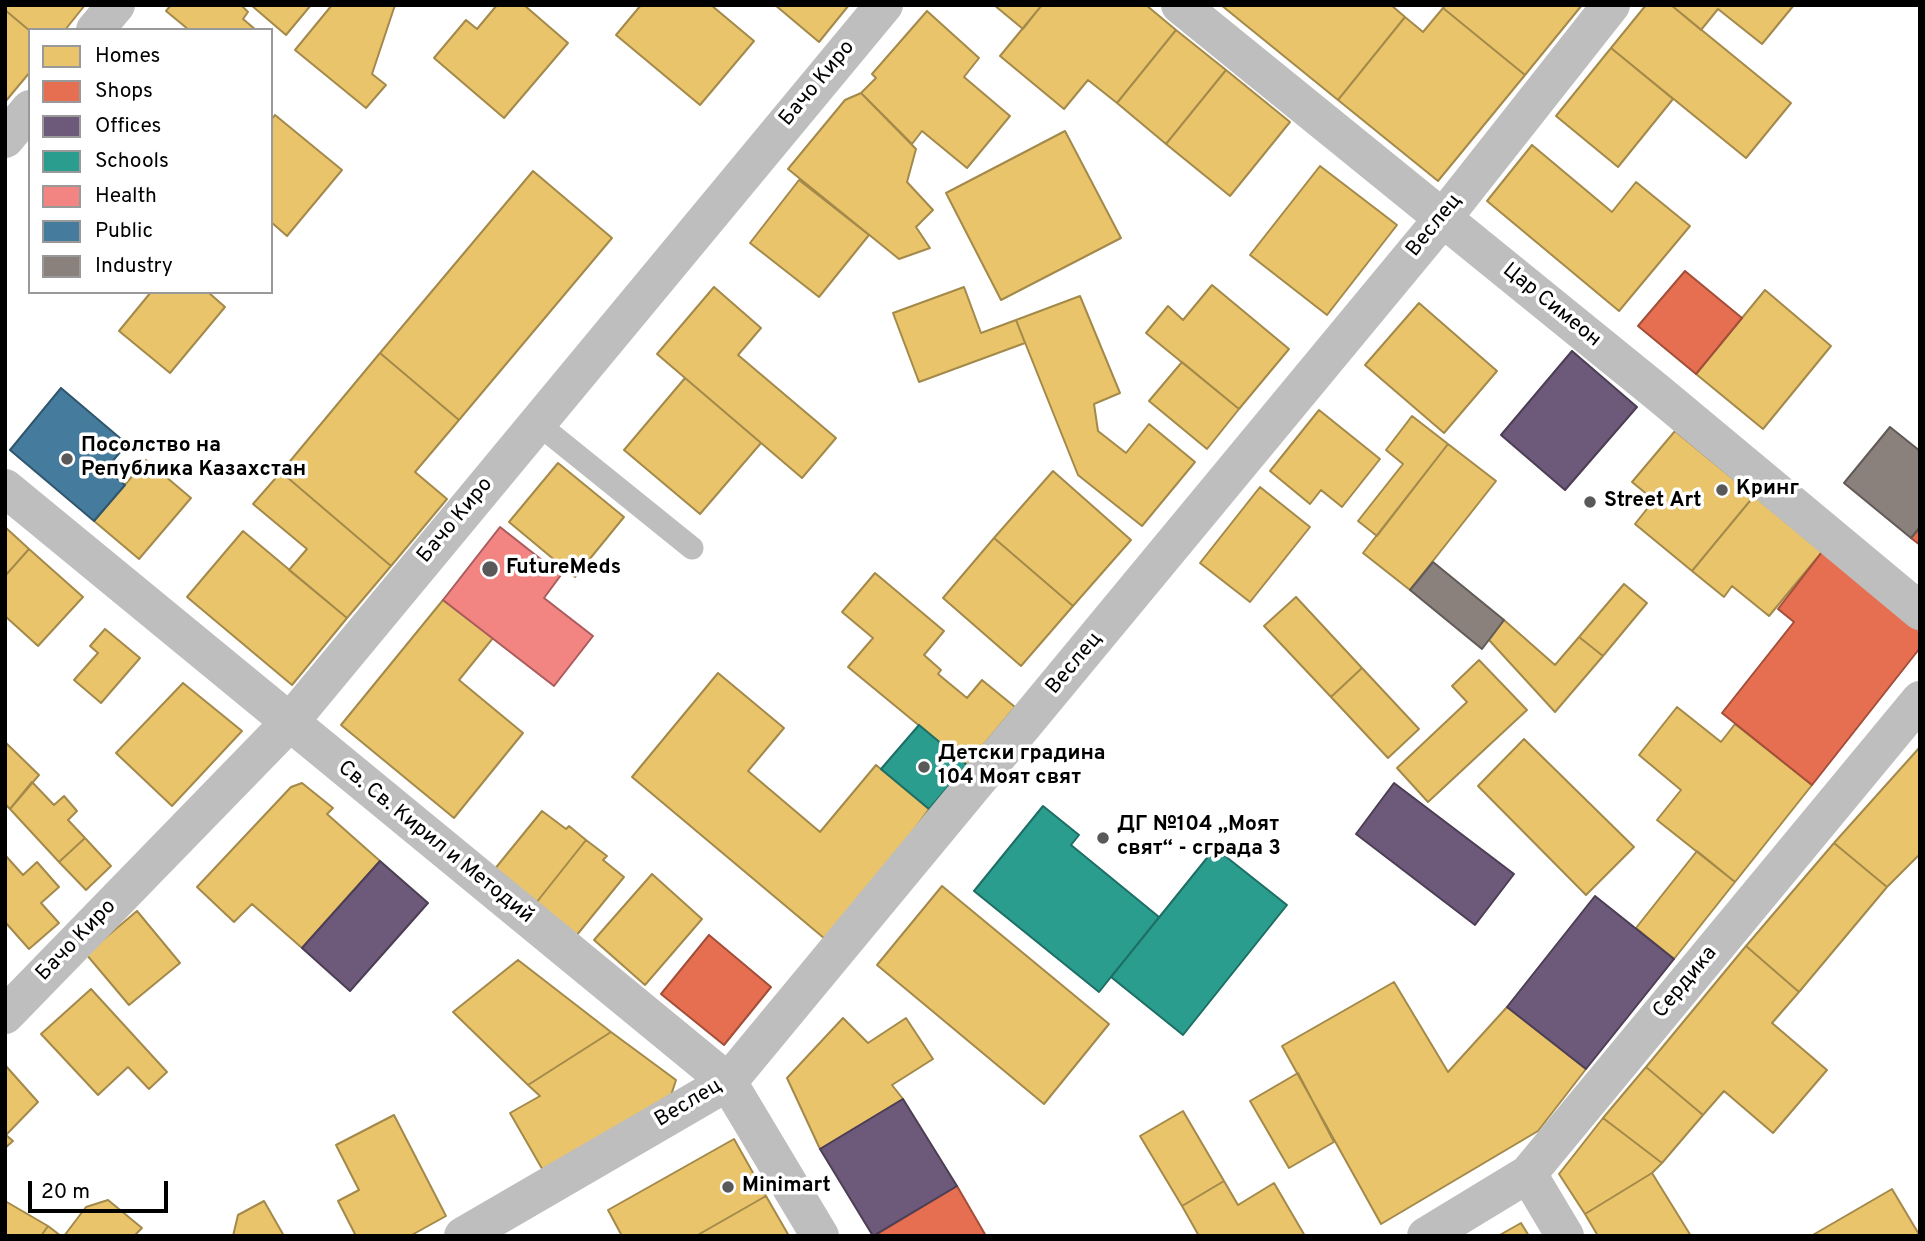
<!DOCTYPE html>
<html>
<head>
<meta charset="utf-8">
<style>
	body { margin:0 }
	#map { position:relative; width:1925px; height:1241px; overflow:hidden; background:#fff; font-family:Overpass,sans-serif }
	canvas { display:block }
	.frame { position:absolute; inset:0; border:7px solid #000; pointer-events:none }
	.legend { position:absolute; left:28px; top:28px; width:245px; height:266px; box-sizing:border-box; background:#fff; border:2px solid #999; margin:0; padding:9px 12px; list-style:none; font-size:21px; color:#000 }
	.legend li { display:flex; align-items:center; gap:14px; height:35px }
	.legend b { width:35px; border:2px solid #999 }
	.scale { position:absolute; left:28px; top:1181px; width:140px; height:32px; box-sizing:border-box; border:4px solid #000; border-top:0; padding-left:9px; font-size:21px; line-height:24px; white-space:nowrap; color:#000; -webkit-text-stroke:5px #fff; paint-order:stroke }
</style>
</head>
<body>
<div id="map">
<canvas width="1925" height="1241"></canvas>
<div class="frame"></div>
<ul class="legend">
<li><b style="height:19px;background:#e9c46a"></b>Homes</li>
<li><b style="height:19px;background:#e76f51"></b>Shops</li>
<li><b style="height:19px;background:#6d597a"></b>Offices</li>
<li><b style="height:19px;background:#2a9d8f"></b>Schools</li>
<li><b style="height:19px;background:#f28482"></b>Health</li>
<li><b style="height:19px;background:#457b9d"></b>Public</li>
<li><b style="height:19px;background:#8a817c"></b>Industry</li>
</ul>
<div class="scale">20 m</div>
</div>
<script>
const g = document.querySelector('canvas').getContext('2d');
g.lineJoin = 'round';
function fillPath(path, color) { g.fillStyle = color; g.fill(path, 'evenodd'); }
const shape = rows => new Path2D(rows.map(r => 'M' + r).join(''));
function trace(path, color, width, dash) { g.strokeStyle = color; g.lineWidth = width; g.lineCap = dash ? 'butt' : 'round'; g.setLineDash(dash || []); g.stroke(path); }
function label(font, color, halo, rows, align = 'center') {
  g.font = font + ' Overpass,sans-serif'; g.lineWidth = 7; g.setLineDash([]); g.textBaseline = 'middle'; g.strokeStyle = halo; g.fillStyle = color; for (const [text, x, y, turn = 0] of rows) {
    g.save(); g.translate(x, y); g.rotate((+turn || 0) * Math.PI / 180); g.textAlign = isNaN(turn) ? turn : align; if (halo) g.strokeText(text, 0, 0); g.fillText(text, 0, 0); g.restore();
  }
}
const homes = shape([
	[5,5,85,5,65,30,30,31,5,10,5,5],
	[171,5,241,5,248,12,243,19,256,30,189,30,166,11,171,5],
	[251,5,311,5,286,35,251,5],
	[332,5,395,5,372,74,386,85,366,108,295,50,332,5],
	[497,5,524,5,568,43,504,118,434,58,466,20,477,29,497,5],
	[641,5,711,5,754,41,700,105,616,35,641,5],
	[775,5,849,5,819,42,775,5],
	[994,5,1042,5,1023,29,994,5],
	[1042,5,1146,5,1176,30,1117,103,1088,80,1064,109,1000,56,1042,5],
	[1221,5,1391,5,1405,17,1338,100,1221,5],
	[1445,5,1582,5,1525,75,1443,8,1445,5],
	[1646,5,1671,5,1791,103,1746,158,1611,48,1646,5],
	[1671,5,1794,5,1762,44,1718,9,1701,30,1671,5],
	[1443,8,1525,75,1438,181,1338,100,1405,17,1423,32,1443,8],
	[5,10,30,31,30,72,5,102,5,10],
	[927,11,979,58,964,77,1010,116,967,168,922,131,912,144,861,93,876,78,872,74,927,11],
	[1176,30,1226,70,1166,144,1117,103,1176,30],
	[1611,48,1673,99,1618,167,1556,116,1611,48],
	[1226,70,1290,122,1230,196,1166,144,1226,70],
	[861,93,916,149,907,182,933,210,916,227,930,248,899,259,788,169,845,100,861,93],
	[275,115,342,170,287,236,271,222,271,120,275,115],
	[1065,131,1121,238,1001,300,946,193,1065,131],
	[1532,145,1612,212,1636,182,1690,226,1619,311,1487,201,1532,145],
	[1320,166,1397,225,1327,315,1250,255,1320,166],
	[533,171,612,238,459,420,380,353,533,171],
	[799,180,869,235,819,297,750,243,799,180],
	[1212,285,1289,349,1239,409,1146,333,1168,306,1183,320,1212,285],
	[714,287,761,328,738,355,836,438,802,478,657,354,714,287],
	[964,287,981,333,1016,320,1025,343,919,382,893,313,964,287],
	[1765,290,1831,346,1763,429,1696,374,1765,290],
	[151,292,208,292,225,307,170,373,119,331,151,292],
	[1080,296,1120,393,1094,404,1098,431,1126,453,1149,424,1195,462,1142,526,1078,475,1016,320,1080,296],
	[1419,303,1497,371,1444,433,1365,365,1419,303],
	[380,353,459,420,415,472,447,499,391,566,281,472,380,353],
	[1182,362,1239,409,1207,449,1149,401,1182,362],
	[685,378,761,443,700,514,624,450,685,378],
	[1319,410,1380,459,1342,507,1321,490,1310,504,1270,471,1319,410],
	[1412,416,1448,444,1377,536,1358,521,1403,464,1386,450,1412,416],
	[1675,431,1754,496,1692,571,1635,524,1654,500,1632,482,1675,431],
	[1448,444,1496,481,1410,590,1363,553,1448,444],
	[146,460,191,498,139,559,94,521,146,460],
	[558,463,624,517,575,577,509,522,558,463],
	[1053,471,1131,540,1073,606,994,538,1053,471],
	[281,472,391,566,347,618,289,570,307,549,253,504,281,472],
	[1260,487,1310,527,1250,602,1200,563,1260,487],
	[1754,496,1822,552,1769,616,1732,586,1724,597,1692,571,1754,496],
	[5,527,29,549,5,576,5,527],
	[243,531,347,618,292,685,187,597,243,531],
	[994,538,1073,606,1021,666,943,598,994,538],
	[29,549,83,597,38,646,5,616,5,576,29,549],
	[875,573,944,631,924,655,941,670,938,674,967,698,982,680,1015,707,967,765,848,667,873,638,842,612,875,573],
	[1624,584,1647,603,1603,656,1579,637,1624,584],
	[1296,597,1362,668,1331,697,1264,626,1296,597],
	[443,600,493,638,459,680,523,733,454,818,341,725,443,600],
	[1504,620,1555,665,1579,637,1603,656,1555,712,1489,640,1504,620],
	[105,629,140,658,101,703,74,680,98,653,90,646,105,629],
	[1479,660,1527,710,1428,802,1397,768,1467,702,1452,686,1479,660],
	[1362,668,1419,729,1388,758,1331,697,1362,668],
	[718,673,784,728,748,771,820,832,876,765,929,809,831,944,632,777,718,673],
	[183,683,242,731,172,806,116,753,183,683],
	[1677,707,1721,742,1735,724,1812,785,1735,882,1657,820,1681,790,1639,755,1677,707],
	[1524,739,1634,847,1586,895,1478,786,1524,739],
	[5,742,39,775,10,809,5,804,5,742],
	[1920,747,1920,854,1887,887,1834,843,1920,747],
	[32,782,54,805,64,796,77,811,68,820,85,838,59,862,10,809,32,782],
	[302,783,333,808,327,814,380,861,302,948,252,904,234,922,197,887,291,787,302,783],
	[542,811,566,829,569,826,586,840,536,903,494,870,542,811],
	[85,838,111,866,86,890,59,862,85,838],
	[586,840,607,856,603,860,624,877,576,936,536,903,586,840],
	[1834,843,1887,887,1799,992,1746,946,1834,843],
	[1697,851,1735,882,1674,959,1636,928,1697,851],
	[5,855,23,875,37,862,59,887,41,903,59,923,29,949,5,922,5,855],
	[652,874,702,919,645,985,594,940,652,874],
	[942,886,1109,1024,1044,1104,877,965,942,886],
	[137,911,180,963,129,1005,86,954,137,911],
	[1746,946,1799,992,1772,1023,1827,1070,1773,1133,1724,1091,1703,1115,1646,1067,1746,946],
	[518,960,611,1032,528,1085,453,1012,518,960],
	[1394,982,1448,1072,1507,1007,1586,1069,1538,1131,1381,1224,1282,1046,1394,982],
	[91,989,167,1072,149,1089,128,1067,98,1095,41,1034,91,989],
	[843,1018,868,1043,906,1018,933,1059,892,1085,903,1099,820,1149,787,1078,843,1018],
	[611,1032,676,1080,666,1111,548,1179,510,1113,540,1096,528,1085,611,1032],
	[5,1065,38,1102,6,1135,13,1141,5,1148,5,1065],
	[1646,1067,1703,1115,1662,1163,1603,1118,1646,1067],
	[1298,1073,1334,1142,1289,1168,1250,1101,1298,1073],
	[1183,1111,1224,1181,1182,1206,1140,1136,1183,1111],
	[394,1115,446,1216,410,1236,356,1236,338,1201,359,1190,336,1145,394,1115],
	[1603,1118,1662,1163,1652,1173,1585,1214,1559,1174,1603,1118],
	[734,1139,766,1196,696,1236,622,1236,608,1210,734,1139],
	[1652,1173,1691,1236,1598,1236,1585,1214,1652,1173],
	[1224,1181,1238,1205,1274,1183,1305,1236,1199,1236,1182,1206,1224,1181],
	[1892,1189,1920,1236,1811,1236,1892,1189],
	[766,1196,789,1236,696,1236,766,1196],
	[108,1200,142,1228,134,1236,64,1236,86,1207,108,1200],
	[5,1201,48,1226,41,1236,5,1236,5,1201],
	[264,1201,284,1236,233,1236,238,1215,264,1201],
	[1521,1223,1529,1236,1498,1236,1521,1223],
	[48,1226,61,1236,41,1236,48,1226]
]);
fillPath(homes, '#e9c46a');
trace(homes, '#a3894a', 2);
const shops = shape([
	[1685,271,1742,318,1696,374,1638,326,1685,271],
	[1920,527,1920,545,1911,538,1920,527],
	[1822,552,1920,630,1920,648,1812,785,1722,713,1794,622,1778,609,1822,552],
	[709,935,771,987,724,1045,661,994,709,935],
	[957,1186,986,1236,880,1236,879,1233,957,1186]
]);
fillPath(shops, '#e76f51');
trace(shops, '#a24e39', 2);
const offices = shape([
	[1572,351,1637,407,1565,490,1501,435,1572,351],
	[1394,783,1514,874,1475,925,1356,834,1394,783],
	[380,861,428,903,350,991,302,948,380,861],
	[1595,896,1674,959,1586,1069,1507,1007,1595,896],
	[903,1099,957,1186,873,1236,820,1149,903,1099]
]);
fillPath(offices, '#6d597a');
trace(offices, '#4c3e55', 2);
const schools = shape([
	[919,725,967,765,929,809,881,769,919,725],
	[1043,806,1079,835,1071,845,1159,917,1099,992,974,891,1043,806],
	[1215,848,1287,905,1183,1035,1111,977,1215,848]
]);
fillPath(schools, '#2a9d8f');
trace(schools, '#1d6e64', 2);
const health = shape([
	[500,527,561,575,544,598,593,636,554,686,443,600,500,527]
]);
fillPath(health, '#f28482');
trace(health, '#a95c5b', 2);
const public = shape([
	[61,388,127,444,106,469,125,485,94,521,10,450,61,388]
]);
fillPath(public, '#457b9d');
trace(public, '#30566e', 2);
const industry = shape([
	[1890,427,1920,451,1920,527,1911,538,1844,483,1890,427],
	[1433,562,1504,620,1482,649,1410,590,1433,562]
]);
fillPath(industry, '#8a817c');
trace(industry, '#615a57', 2);
trace(shape([
	[537,423,692,548]
]), '#bebebe', 23);
trace(shape([
	[1180,5,1657,392,1920,611],
	[95,30,116,5],
	[5,139,30,109],
	[5,488,728,1082,820,1236],
	[5,1015,289,723,884,5],
	[1528,1174,1565,1236],
	[463,1236,728,1082,1443,218,1611,5],
	[1426,1236,1528,1174,1920,700]
]), '#bebebe', 38);
for (const [x, y, r, color] of [
	[67,459,7,"#595959"],
	[1722,490,7,"#595959"],
	[1590,502,7,"#595959"],
	[490,569,9,"#595959"],
	[924,767,7,"#595959"],
	[1103,838,7,"#595959"],
	[728,1187,7,"#595959"]
]) { const dot = new Path2D(); dot.arc(x, y, r, 0, 2 * Math.PI); g.fillStyle = color; g.fill(dot); trace(dot, '#fff', 2.5); }
label('21px', '#000', '#fff', [
	["Бачо Киро",818,84,-50],
	["Веслец",1435,226,-51],
	["Цар Симеон",1551,306,39],
	["Бачо Киро",456,521,-50],
	["Веслец",1075,664,-50],
	["Св. Св. Кирил и Методий",435,843,39],
	["Бачо Киро",77,941,-46],
	["Сердика",1686,983,-50],
	["Веслец",689,1104,-31]
]);
label('bold 21px', '#000', '#fff', [
	["Посолство на",81,447],
	["Република Казахстан",81,471],
	["Кринг",1736,490],
	["Street Art",1604,502],
	["FutureMeds",506,569],
	["Детски градина",938,755],
	["104 Моят свят",938,779],
	["ДГ №104 „Моят",1117,826],
	["свят“ - сграда 3",1117,850],
	["Minimart",742,1187]
], 'left');
</script>
</body>
</html>
